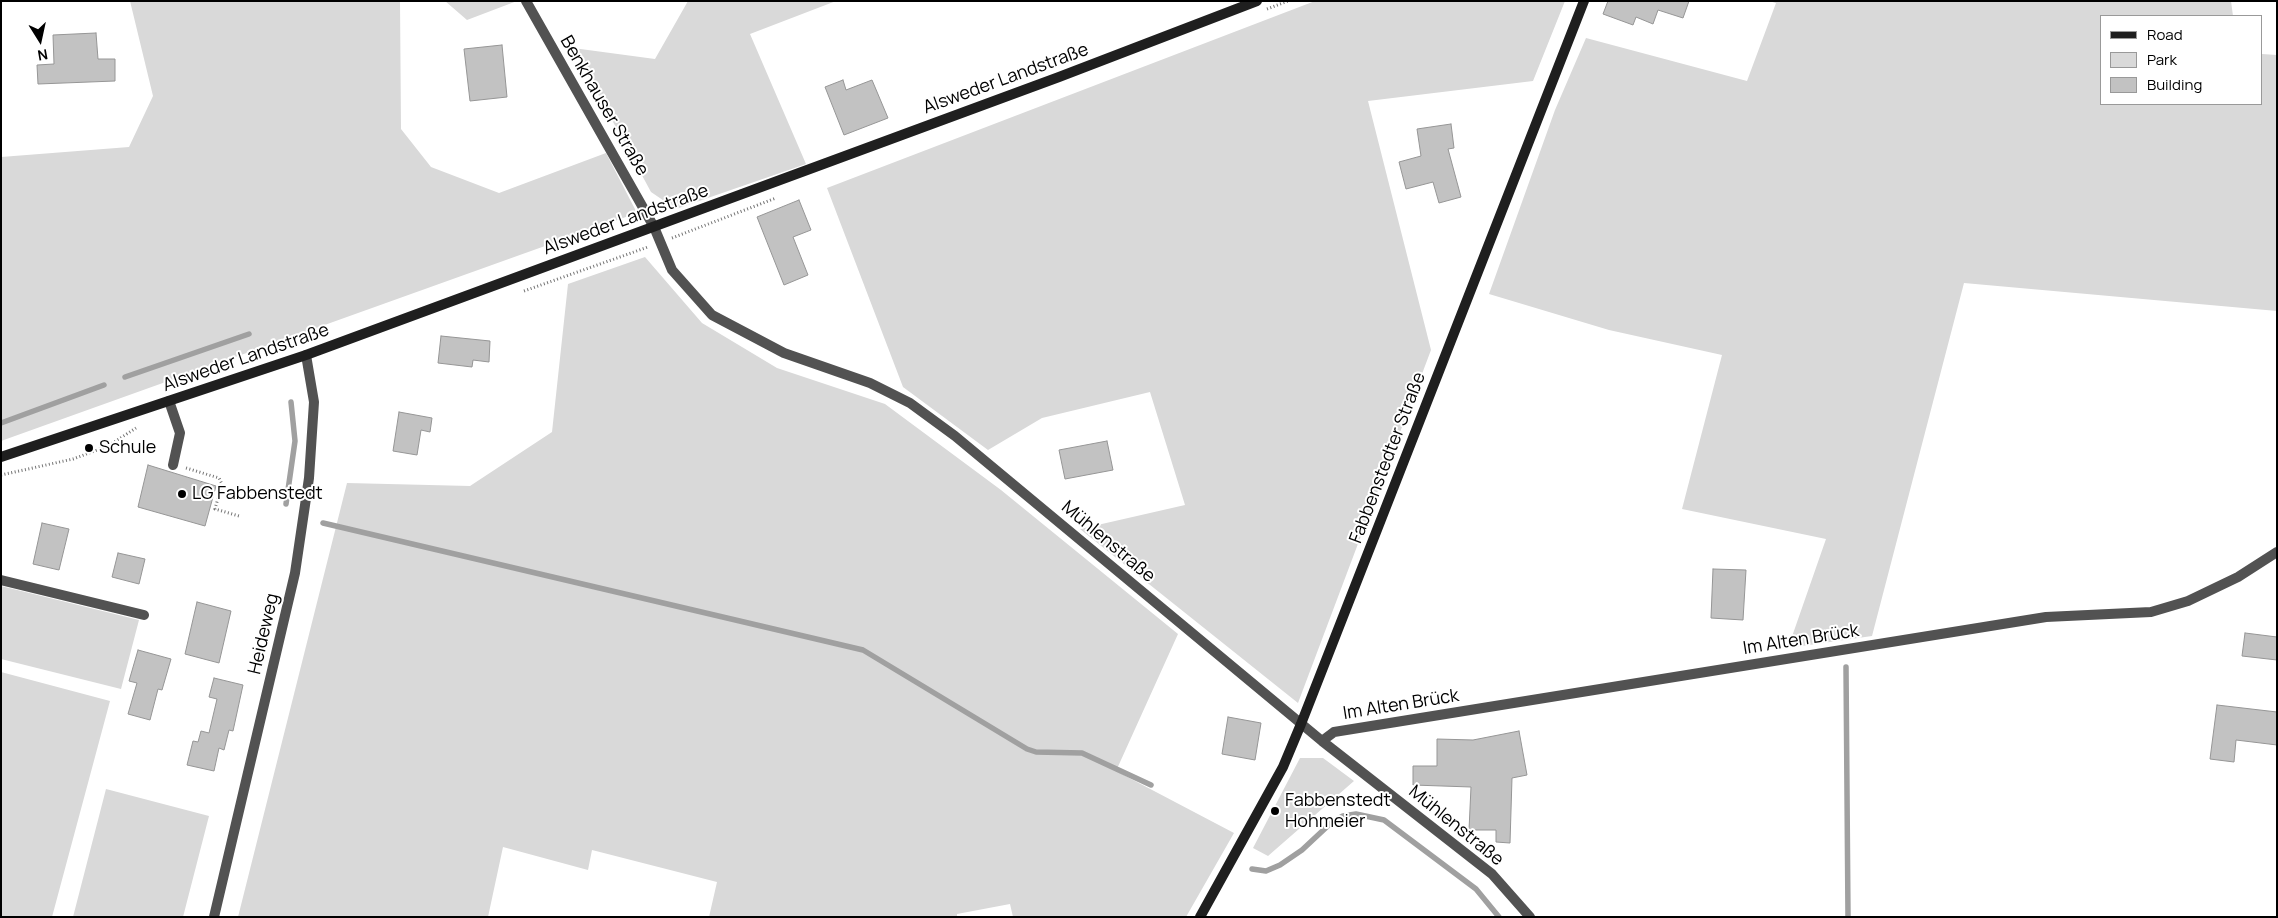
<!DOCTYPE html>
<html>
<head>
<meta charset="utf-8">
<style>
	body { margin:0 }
	#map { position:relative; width:2278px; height:918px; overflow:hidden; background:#fff; font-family:Manrope,sans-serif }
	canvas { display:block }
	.frame { position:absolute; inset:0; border:2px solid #000; pointer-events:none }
	.legend { position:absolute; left:2100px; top:15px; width:162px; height:90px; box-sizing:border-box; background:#fff; border:1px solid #999; margin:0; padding:6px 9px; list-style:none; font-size:15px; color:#000 }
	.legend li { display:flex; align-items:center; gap:10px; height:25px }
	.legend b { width:25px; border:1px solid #999 }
	.north { position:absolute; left:15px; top:15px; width:50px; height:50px; -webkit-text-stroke:4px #fff; paint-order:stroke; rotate:170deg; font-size:14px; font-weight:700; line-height:20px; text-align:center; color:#000 }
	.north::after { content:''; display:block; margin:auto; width:18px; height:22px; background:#000; clip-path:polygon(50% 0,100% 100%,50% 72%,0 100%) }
</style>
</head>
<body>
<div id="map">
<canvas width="2278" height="918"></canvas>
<div class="frame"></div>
<ul class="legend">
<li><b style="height:6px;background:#1f1f1f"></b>Road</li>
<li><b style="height:14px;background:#d9d9d9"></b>Park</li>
<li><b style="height:14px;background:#c2c2c2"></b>Building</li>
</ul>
<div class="north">N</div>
</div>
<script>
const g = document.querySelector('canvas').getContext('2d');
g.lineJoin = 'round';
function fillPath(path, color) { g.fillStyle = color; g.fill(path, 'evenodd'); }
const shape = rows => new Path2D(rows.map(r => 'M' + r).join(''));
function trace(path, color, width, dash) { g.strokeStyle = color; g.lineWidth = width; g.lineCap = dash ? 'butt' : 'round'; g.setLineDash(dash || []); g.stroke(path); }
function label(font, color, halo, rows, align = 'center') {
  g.font = font + ' Manrope,sans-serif'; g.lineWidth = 4; g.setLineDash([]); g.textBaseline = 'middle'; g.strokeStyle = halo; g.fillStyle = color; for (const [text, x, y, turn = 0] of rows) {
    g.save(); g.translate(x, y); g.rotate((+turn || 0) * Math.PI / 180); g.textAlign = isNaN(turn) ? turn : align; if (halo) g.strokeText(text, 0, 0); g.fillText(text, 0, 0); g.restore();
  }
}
fillPath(shape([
	[130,1,400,1,401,129,431,167,499,193,606,153,637,213,1,441,1,157,129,147,153,96],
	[445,1,517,1,467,20],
	[688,1,836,1,750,34,806,164,676,209,651,192,573,48,655,59],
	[1315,1,1565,1,1533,81,1368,101,1431,350,1298,703,1080,529,1185,505,1150,392,1042,418,988,450,903,387,827,188],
	[1769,1,2231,1,2233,16,2102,16,2102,104,2262,104,2262,54,2277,55,2277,311,1964,283,1872,636,1788,648,1826,539,1682,509,1722,355,1609,330,1489,294,1555,110,1586,38,1747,81,1776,3],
	[645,257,702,323,777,368,885,404,1001,490,1178,634,1116,771,1234,833,1186,917,1013,917,1010,904,957,914,957,917,709,917,717,882,592,850,588,870,503,847,488,917,238,917,347,483,470,486,552,432,568,284],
	[1,586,139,620,121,689,1,659],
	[1,672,110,701,52,917,1,917],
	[1300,758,1323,758,1354,781,1268,856,1253,848],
	[106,789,209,816,183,917,73,917]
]), '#d9d9d9');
trace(shape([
	[125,377,249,334],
	[1,423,104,385],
	[286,504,295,441,291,402],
	[323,523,863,650,1027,749,1036,752,1082,753,1151,785],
	[1846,667,1848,917],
	[1252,869,1266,871,1280,865,1302,850,1332,822,1343,816,1356,814,1384,820,1476,889,1499,917]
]), '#a0a0a0', 5.5);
const building = shape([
	[1608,1,1689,1,1683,18,1658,10,1653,24,1636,17,1633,25,1603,14,1608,1],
	[96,33,98,59,115,59,115,81,38,84,37,65,54,64,53,35,96,33],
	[502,45,507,97,470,101,464,49,502,45],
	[843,80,846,90,872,80,888,118,844,135,825,87,843,80],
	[1451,124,1454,148,1448,149,1461,197,1439,203,1433,182,1406,189,1399,162,1421,156,1417,129,1451,124],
	[799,200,811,230,793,237,808,275,784,285,757,217,799,200],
	[441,336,490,341,489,362,473,360,472,367,438,363,441,336],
	[399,412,432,418,430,432,421,430,417,455,393,451,399,412],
	[1107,441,1113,470,1065,479,1059,450,1107,441],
	[148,465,216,486,205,526,138,507,148,465],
	[42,523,69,529,59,570,33,564,42,523],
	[118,553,145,559,139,584,112,577,118,553],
	[1713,569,1746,570,1743,620,1711,618,1713,569],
	[197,602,231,611,219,663,185,654,197,602],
	[2245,633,2277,637,2277,660,2242,656,2245,633],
	[138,650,171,659,162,690,158,689,150,720,128,714,137,683,129,681,138,650],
	[214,678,243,685,233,731,229,730,224,750,219,748,214,771,187,765,193,741,198,742,201,731,209,733,217,699,209,697,214,678],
	[2217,705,2277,712,2277,745,2236,740,2234,762,2210,759,2217,705],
	[1228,717,1261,723,1255,760,1222,754,1228,717],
	[1519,731,1527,775,1512,778,1510,843,1496,842,1496,830,1469,830,1471,787,1413,785,1413,766,1437,766,1437,739,1473,740,1519,731]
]);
fillPath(building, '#c2c2c2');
trace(building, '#969696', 1);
trace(shape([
	[1267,9,1288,1],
	[672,238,776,198],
	[524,291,648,247],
	[186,468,219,478,222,484,215,509,239,516],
	[1,475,73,459,108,446,136,428]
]), '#747474', 3, [1, 2.5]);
trace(shape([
	[169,401,180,433,173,465],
	[1,580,144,615]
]), '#525252', 10);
trace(shape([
	[526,1,654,227,672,270,712,315,784,353,870,383,910,403,955,436,1322,741,1492,874,1530,917],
	[1322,741,1334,732,2046,617,2151,612,2188,601,2238,577,2277,552],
	[214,917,295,573,309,478,314,402,306,355]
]), '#525252', 10);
trace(shape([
	[1,457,306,355,1059,77,1257,1],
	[1200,917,1283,767,1301,724,1584,1]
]), '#1f1f1f', 10);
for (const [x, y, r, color] of [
	[89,448,5,"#000"],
	[182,494,5,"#000"],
	[1275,811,5,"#000"]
]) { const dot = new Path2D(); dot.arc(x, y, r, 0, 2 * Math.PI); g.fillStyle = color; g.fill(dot); trace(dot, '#fff', 2); }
label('18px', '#000', '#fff', [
	["Alsweder Landstraße",1006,79,-20],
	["Benkhauser Straße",604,106,60],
	["Alsweder Landstraße",626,220,-20],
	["Alsweder Landstraße",246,358,-19],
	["Fabbenstedter Straße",1388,458,-69],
	["Mühlenstraße",1108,542,40],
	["Heideweg",264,634,-77],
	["Im Alten Brück",1801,640,-9],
	["Im Alten Brück",1401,705,-9],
	["Mühlenstraße",1456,826,39]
]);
label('18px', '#000', '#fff', [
	["Schule",99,448],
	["LG Fabbenstedt",192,494],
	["Fabbenstedt",1285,801],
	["Hohmeier",1285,822]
], 'left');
</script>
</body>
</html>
